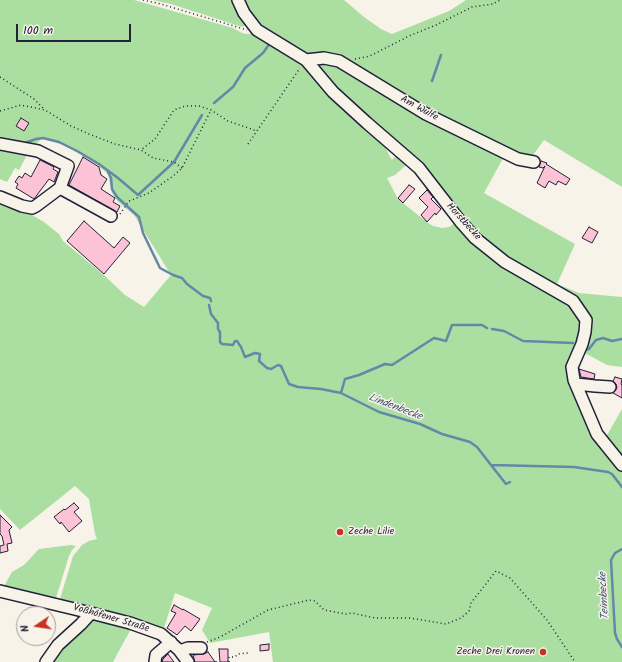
<!DOCTYPE html>
<html>
<head>
<meta charset="utf-8">
<style>
	body { margin:0 }
	#map { position:relative; width:622px; height:662px; overflow:hidden; background:#f7f3e8; font-family:Kalam,sans-serif }
	canvas { display:block }
	.north { position:absolute; left:16px; top:606px; width:40px; height:40px; box-sizing:border-box; background:#f7f3e8; border:1px solid #a29fa3; border-radius:50%; rotate:257deg; font-size:11px; font-weight:700; line-height:16px; text-align:center; color:#22223b }
	.north::after { content:''; display:block; margin:auto; width:14px; height:18px; background:#c8321e; clip-path:polygon(50% 0,100% 100%,50% 72%,0 100%) }
	.scale { position:absolute; left:16px; top:24px; width:115px; height:18px; box-sizing:border-box; border:2px solid #22223b; border-top:0; padding-left:5px; font-size:12px; line-height:14px; white-space:nowrap; color:#22223b; -webkit-text-stroke:3px #f7f3e8; paint-order:stroke }
</style>
</head>
<body>
<div id="map">
<canvas width="622" height="662"></canvas>
<div class="north">N</div>
<div class="scale">100 m</div>
</div>
<script>
const g = document.querySelector('canvas').getContext('2d');
g.lineJoin = 'round';
function fillPath(path, color) { g.fillStyle = color; g.fill(path, 'evenodd'); }
const shape = rows => new Path2D(rows.map(r => 'M' + r).join(''));
function trace(path, color, width, dash) { g.strokeStyle = color; g.lineWidth = width; g.lineCap = dash ? 'butt' : 'round'; g.setLineDash(dash || []); g.stroke(path); }
function label(font, color, halo, rows, align = 'center') {
  g.font = font + ' Kalam,sans-serif'; g.lineWidth = 3; g.setLineDash([]); g.textBaseline = 'middle'; g.strokeStyle = halo; g.fillStyle = color; for (const [text, x, y, turn = 0] of rows) {
    g.save(); g.translate(x, y); g.rotate((+turn || 0) * Math.PI / 180); g.textAlign = isNaN(turn) ? turn : align; if (halo) g.strokeText(text, 0, 0); g.fillText(text, 0, 0); g.restore();
  }
}
fillPath(shape([
	[0,0,134,0,233,28,242,33,247,34,257,33,308,65,326,89,381,140,392,160,401,149,382,135,325,80,311,62,316,56,299,53,259,28,244,9,240,0,344,0,364,17,381,29,392,34,449,11,466,0,622,0,622,187,544,140,531,158,519,157,507,151,484,193,575,244,557,284,579,293,622,297,622,367,607,365,581,351,586,332,587,320,573,299,506,260,477,237,460,220,413,159,395,175,387,178,398,199,428,223,433,226,442,228,449,227,456,222,471,239,515,274,572,303,583,320,584,329,580,344,570,367,573,381,579,395,589,426,599,442,603,441,606,437,622,409,622,662,273,662,269,632,210,643,202,630,212,608,175,593,163,631,135,621,61,603,60,599,73,556,82,545,89,541,97,539,95,534,89,499,75,486,20,530,0,509,0,199,31,208,32,215,44,222,59,234,63,241,104,275,125,295,144,307,171,275,134,215,118,202,112,193,108,174,97,165,84,156,63,145,43,138,30,149,0,142],
	[153,0,235,0,246,25,242,27,171,4],
	[0,148,28,153,19,170,15,168,7,182,0,179],
	[71,545,76,546,72,550,69,556,55,601,3,588,12,572,24,565,39,549],
	[95,618,132,627,113,662,48,662,87,621]
]), '#abdfa1');
trace(shape([
	[432,81,441,55],
	[214,103,233,87,245,68,263,53,270,43],
	[22,144,36,139,43,138,59,142,77,151,99,164,118,178,138,195,174,162,202,115],
	[108,172,111,178,112,189,117,197,139,217,143,233,160,268,173,275,182,278,187,284,203,296,210,298,211,301],
	[209,305,211,314,218,323,218,329,220,332,220,342,222,344,233,345,235,341,237,341,241,347,245,357,255,353,260,354,259,361,267,368,271,369,278,365,281,366,289,384,298,387,321,389,341,393,379,412,420,424,442,434,470,442,477,447,491,465,574,467,608,472,612,474,622,487],
	[492,329,504,331,523,341,573,343],
	[584,350,589,349,596,340,603,338,612,341,622,339],
	[341,393,345,379,359,375,385,364,392,365,434,338,446,341,452,325,482,325,487,328],
	[491,465,506,484,510,482],
	[622,549,615,553,611,560,615,633,617,639,622,647]
]), '#6587a8', 2.5);
const building = shape([
	[21,118,29,123,24,131,16,126,21,118],
	[83,157,99,167,101,175,107,179,101,189,115,198,113,202,120,206,117,212,69,185,83,157],
	[40,160,54,167,53,169,58,172,54,182,49,179,34,199,16,188,18,184,15,182,19,176,22,178,25,173,31,177,40,160],
	[541,161,547,163,546,164,570,179,566,185,558,181,556,185,549,181,545,188,537,183,545,166,543,168,539,167,541,161],
	[409,185,415,189,403,203,398,198,409,185],
	[427,190,433,197,431,199,441,209,436,215,435,213,427,222,421,215,428,207,419,198,427,190],
	[84,221,114,248,123,237,130,243,104,274,67,241,84,221],
	[589,227,598,232,592,243,582,238,589,227],
	[579,369,595,374,594,379,581,377,579,369],
	[615,377,622,379,621,384,622,385,622,398,613,393,617,388,616,384,613,381,615,377],
	[74,503,79,508,74,512,82,521,69,532,61,522,60,524,54,517,64,509,65,510,74,503],
	[0,515,12,527,9,530,12,543,7,544,8,551,0,553,0,546,4,545,2,536,0,534,0,515],
	[174,605,183,610,183,609,200,619,191,631,185,626,177,635,167,628,176,613,171,611,174,605],
	[269,644,269,650,260,651,260,645,269,644],
	[219,649,228,649,228,662,220,662,219,649],
	[208,652,215,662,195,662,193,655,204,654,208,652],
	[168,654,174,662,162,662,163,659,168,654]
]);
fillPath(building, '#fcc2d5');
trace(building, '#22223b', 1);
const minor = shape([
	[238,0,244,13,257,30,306,60,333,92,367,123,419,168,460,221,475,238,505,262,573,301,586,320,585,332,582,344,572,367,574,380,597,434,622,465],
	[306,60,324,58,339,61,426,114,518,159,534,162],
	[0,144,38,151,68,166,60,188,111,216],
	[0,197,22,206,32,208,36,206,60,188],
	[576,384,595,386,610,387],
	[0,591,91,613,130,623,161,634,179,650,188,662],
	[180,651,188,648,201,648],
	[46,662,58,645,81,624,91,613],
	[155,662,156,655,171,642]
]);
trace(minor, '#22223b', 14);
trace(shape([
	[143,0,161,4,247,30],
	[355,59,370,56,409,36,436,25,472,7,493,4,500,0],
	[0,77,34,99,45,110],
	[0,111,21,105,45,110,71,126,89,134,115,144,141,150],
	[248,144,300,68],
	[182,168,174,162,153,158,141,150,155,139,174,110,185,106,199,106,211,110,228,121,257,131],
	[120,214,129,201,149,193,173,176,182,168,211,110],
	[207,642,220,637,268,610,309,600,315,601,324,610,346,614,352,613,375,618,410,618,446,624,461,618,469,611,471,603,496,571,510,578,547,620,575,662],
	[216,661,216,662],
	[229,662,229,657,235,657,238,654,247,653,249,656]
]), '#22223b', 1.5, [1, 3]);
trace(minor, '#f7f3e8', 11);
for (const [x, y, r, color] of [
	[340,532,4,"#c8321e"],
	[543,652,4,"#c8321e"]
]) { const dot = new Path2D(); dot.arc(x, y, r, 0, 2 * Math.PI); g.fillStyle = color; g.fill(dot); trace(dot, '#f7f3e8', 1.5); }
label('10px', '#22223b', '#f7f3e8', [
	["Am Wulfe",419,109,29],
	["Horstbecke",463,222,48],
	["Voßhöfener Straße",111,619,16]
]);
label('10px', '#22223b', '#f7f3e8', [
	["Zeche Lilie",348,532],
	["Zeche Drei Kronen",535,652,"right"]
], 'left');
label('italic 11px', '#445472', '#f7f3e8', [
	["Lindenbecke",395,408,21],
	["Teimbecke",605,596,-93]
]);
</script>
</body>
</html>
